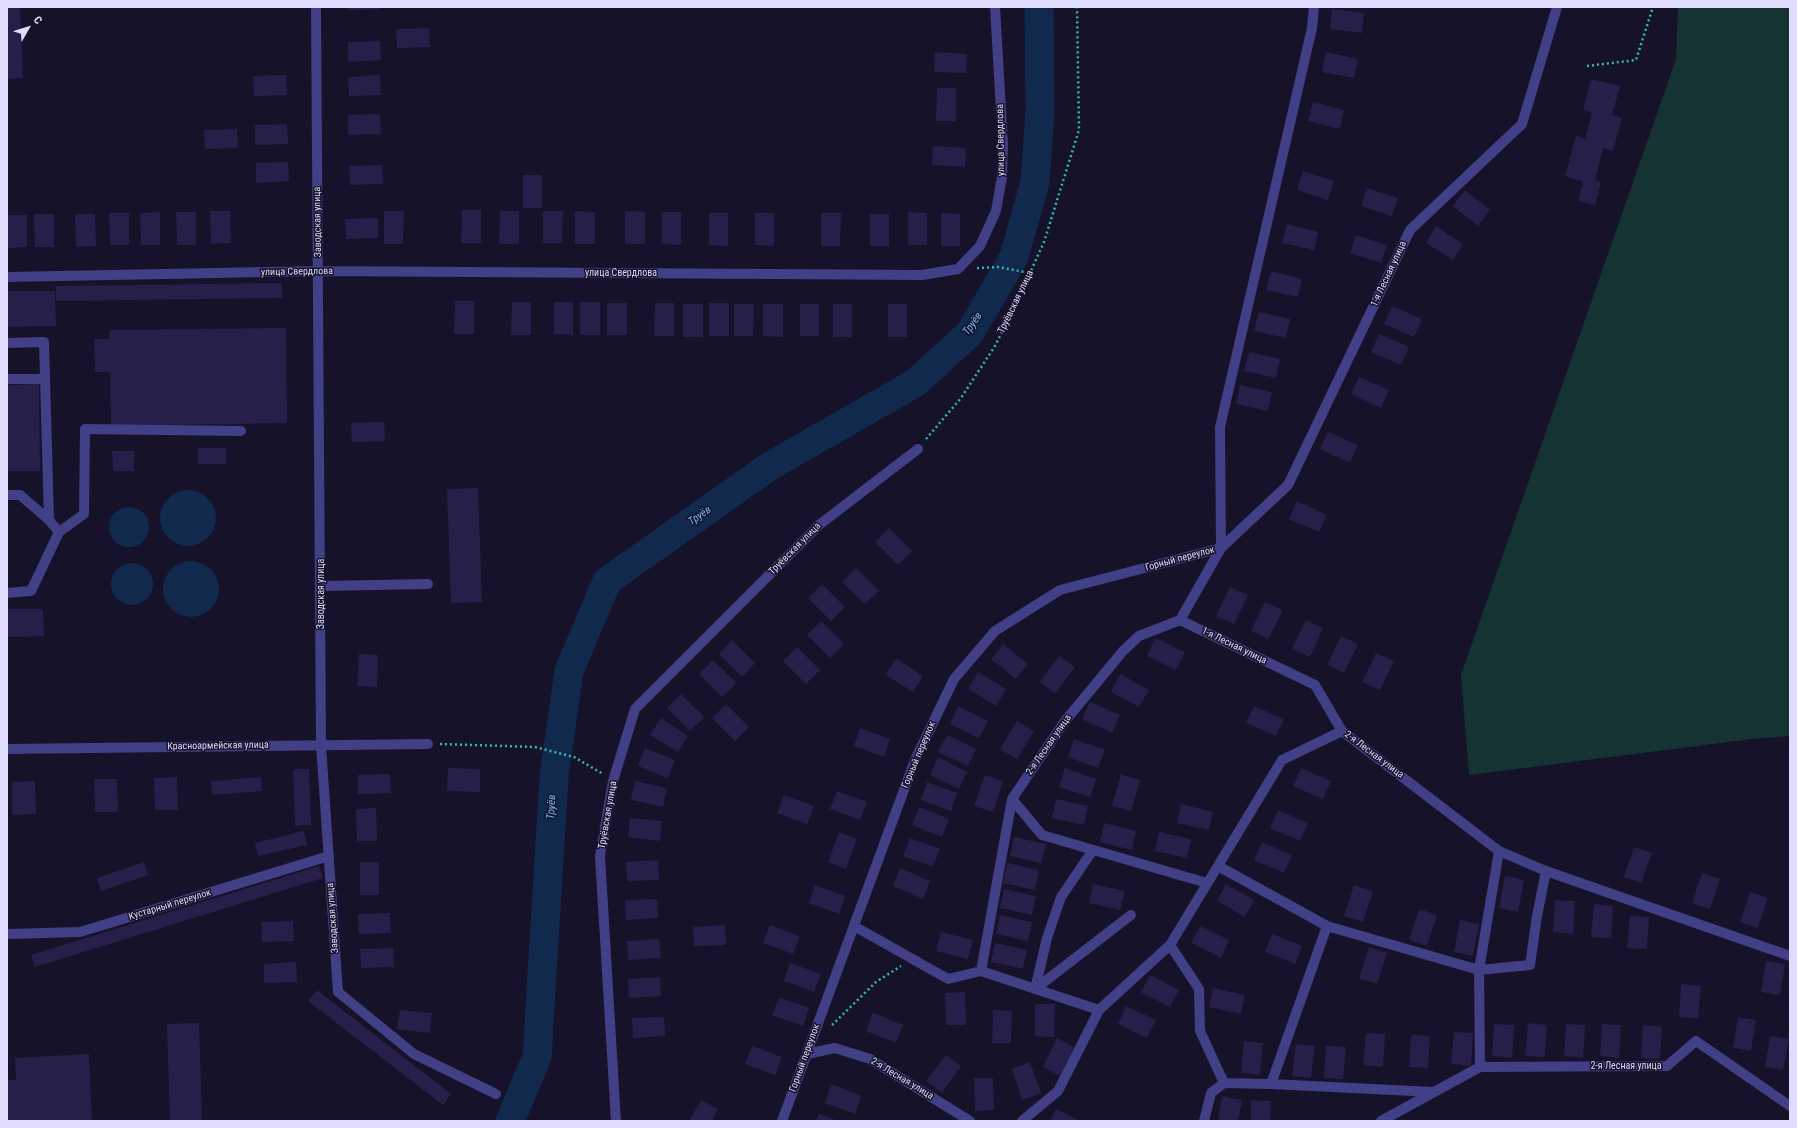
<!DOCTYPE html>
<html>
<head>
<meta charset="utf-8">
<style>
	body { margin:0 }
	#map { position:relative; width:1797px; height:1128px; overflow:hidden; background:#161229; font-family:"Roboto Condensed",sans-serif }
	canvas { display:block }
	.frame { position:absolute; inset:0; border:8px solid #dfdcfd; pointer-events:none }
	.north { position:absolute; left:8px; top:8px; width:40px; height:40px; -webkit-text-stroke:3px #161229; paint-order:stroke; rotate:51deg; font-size:11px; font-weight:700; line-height:16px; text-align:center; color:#dfdcfd }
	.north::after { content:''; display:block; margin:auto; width:14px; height:18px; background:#dfdcfd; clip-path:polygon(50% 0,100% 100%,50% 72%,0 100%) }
</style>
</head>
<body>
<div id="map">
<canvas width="1797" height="1128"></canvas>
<div class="frame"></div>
<div class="north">С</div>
</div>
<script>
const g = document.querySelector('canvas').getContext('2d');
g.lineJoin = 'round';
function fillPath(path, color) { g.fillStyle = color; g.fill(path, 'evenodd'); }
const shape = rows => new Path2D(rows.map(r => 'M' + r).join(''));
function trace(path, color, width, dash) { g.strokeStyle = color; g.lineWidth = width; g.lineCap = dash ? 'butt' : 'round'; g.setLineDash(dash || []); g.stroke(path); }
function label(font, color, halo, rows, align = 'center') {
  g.font = font + ' "Roboto Condensed",sans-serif'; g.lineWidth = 3; g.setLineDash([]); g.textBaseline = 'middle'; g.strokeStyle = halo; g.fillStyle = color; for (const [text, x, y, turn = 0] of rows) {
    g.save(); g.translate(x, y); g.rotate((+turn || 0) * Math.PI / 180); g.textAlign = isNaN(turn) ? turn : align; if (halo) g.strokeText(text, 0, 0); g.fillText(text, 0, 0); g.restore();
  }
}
fillPath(shape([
	[1678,7,1790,7,1790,736,1752,739,1469,775,1461,675,1676,59]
]), '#153332');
fillPath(shape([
	'160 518a28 28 0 1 1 56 0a28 28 0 1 1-56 0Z',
	'109 527a20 20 0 1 1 40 0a20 20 0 1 1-40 0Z',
	'163 589a28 28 0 1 1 56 0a28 28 0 1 1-56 0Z',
	'111 584a21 21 0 1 1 42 0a21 21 0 1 1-42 0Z'
]), '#12294e');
trace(shape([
	[510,1121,537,1057,554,777,569,671,607,581,770,466,915,383,970,333,1014,257,1035,182,1040,112,1039,7]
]), '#12294e', 29);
fillPath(shape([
	[7,7,20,7,23,78,7,79],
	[348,7,381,7,381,9,348,10],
	[1332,9,1364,13,1362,33,1330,29],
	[429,28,430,47,397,48,396,29],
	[380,41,381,60,348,62,348,42],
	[935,52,967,54,966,73,934,72],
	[1326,52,1358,59,1354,78,1322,72],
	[286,75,287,95,254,96,253,76],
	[380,75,381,95,349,96,348,77],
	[1591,79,1620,86,1612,115,1622,118,1613,151,1603,148,1595,180,1601,182,1595,205,1578,201,1583,182,1565,176,1576,136,1585,139,1592,113,1583,110],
	[937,88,956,88,956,121,936,121],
	[1313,102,1344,110,1340,129,1308,121],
	[380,114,381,134,348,135,348,115],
	[287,124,288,144,255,145,255,125],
	[237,129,238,148,205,149,204,130],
	[933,146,966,148,965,167,932,165],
	[288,162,289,181,256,183,256,163],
	[382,165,383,184,350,185,349,166],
	[1303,171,1334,181,1328,200,1297,190],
	[523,175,542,175,542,208,523,208],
	[1367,188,1398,198,1392,216,1361,206],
	[1465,190,1490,210,1478,226,1453,206],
	[462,210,481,210,481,243,461,243],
	[210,211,230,211,231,243,211,244],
	[384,211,404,211,403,244,384,244],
	[500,211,519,211,519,244,499,244],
	[543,211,563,211,562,243,543,243],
	[575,211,595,212,595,244,575,244],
	[625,211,645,212,645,244,625,244],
	[160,212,160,245,141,245,140,213],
	[176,212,196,212,196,245,177,245],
	[662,212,681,212,681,245,662,244],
	[908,212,927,213,927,245,908,245],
	[109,213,129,213,129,245,110,245],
	[709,213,728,213,728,246,709,245],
	[755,213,774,213,774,246,755,245],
	[821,213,841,213,840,246,821,246],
	[941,213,960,214,960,246,941,246],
	[34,214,54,214,54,247,35,247],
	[75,214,95,214,96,246,76,247],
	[870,214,889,214,889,246,870,246],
	[7,215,27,215,27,247,8,248],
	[378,218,378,238,346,239,345,219],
	[1287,224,1318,232,1314,250,1282,243],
	[1436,226,1463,244,1453,260,1426,243],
	[1356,235,1387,245,1381,263,1350,253],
	[1271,271,1302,279,1298,297,1266,290],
	[282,283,282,298,56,301,56,286],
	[7,291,55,291,56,326,7,327],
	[455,301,474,301,474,334,454,334],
	[512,302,531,302,531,335,511,335],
	[554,302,573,302,573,335,554,334],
	[580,302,600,302,600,335,580,335],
	[607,303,627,303,627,335,607,335],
	[655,303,674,303,674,336,654,336],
	[709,303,729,303,729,336,709,336],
	[683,304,703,304,703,337,683,337],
	[734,304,754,304,753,336,734,336],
	[763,304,783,304,783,337,763,336],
	[800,304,819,304,819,336,800,336],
	[833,304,852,304,852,337,833,337],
	[888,304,907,304,907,337,888,337],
	[1392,306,1422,319,1414,337,1384,324],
	[1259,312,1290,319,1286,338,1254,331],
	[286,328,287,423,111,426,110,372,95,372,94,339,109,339,110,330],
	[1379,334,1409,347,1401,365,1371,352],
	[1249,352,1280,359,1276,378,1244,371],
	[1359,377,1389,390,1381,408,1351,394],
	[39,384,40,471,7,471,7,385],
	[1240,385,1272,392,1268,411,1236,404],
	[384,422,385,441,352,442,351,423],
	[1328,432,1358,445,1350,463,1320,449],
	[198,448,226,448,226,464,198,464],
	[112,451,134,451,134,471,113,471],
	[478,488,482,602,451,603,447,489],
	[1297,501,1327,515,1319,532,1289,519],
	[889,528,912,551,898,565,875,542],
	[856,568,879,591,865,604,842,582],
	[822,584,845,607,831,621,808,598],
	[1230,587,1248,595,1234,624,1216,616],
	[1265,602,1283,610,1268,639,1251,631],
	[7,609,43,609,44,636,7,637],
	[1306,620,1323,628,1310,657,1292,649],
	[821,621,844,644,830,658,807,635],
	[1341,636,1358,644,1344,673,1327,665],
	[1155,638,1185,652,1176,670,1147,656],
	[732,640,755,663,742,677,719,654],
	[1003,644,1028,664,1016,679,991,659],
	[797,647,820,670,806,684,783,661],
	[1376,653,1394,661,1380,690,1362,682],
	[359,654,378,655,377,687,357,686],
	[1059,656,1075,667,1055,694,1040,682],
	[896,658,923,676,913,692,886,675],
	[713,660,736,683,722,697,699,674],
	[978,672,1006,689,996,706,968,689],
	[1120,674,1149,690,1139,707,1111,692],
	[681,694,704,717,690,731,667,708],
	[1090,702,1120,715,1112,733,1082,719],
	[726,704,749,727,735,741,712,718],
	[958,706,988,721,979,738,950,724],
	[1254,706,1284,719,1276,736,1246,723],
	[661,718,688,736,678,752,650,735],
	[1017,721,1034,731,1017,759,1000,749],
	[860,728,890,739,884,757,854,746],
	[947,735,976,749,968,766,938,752],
	[1074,739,1105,750,1098,768,1068,757],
	[645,748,675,760,668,778,638,766],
	[938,757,967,772,959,789,930,775],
	[448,768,480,769,480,792,447,791],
	[1065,768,1096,779,1090,797,1059,787],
	[1301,768,1331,781,1323,799,1293,786],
	[293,769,309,769,311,825,295,826],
	[390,774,391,793,358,794,358,775],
	[1121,774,1140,780,1131,811,1112,806],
	[985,775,1003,781,993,812,974,806],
	[177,777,178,810,155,810,154,778],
	[261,777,262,791,212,795,211,781],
	[94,779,117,779,118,812,95,812],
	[35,781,36,814,12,815,12,782],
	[635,781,667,788,663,807,631,800],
	[927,782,957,793,951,811,921,800],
	[837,791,867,802,860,820,830,809],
	[784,795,814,806,807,824,777,813],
	[1056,799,1088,806,1084,825,1052,818],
	[1181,804,1213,812,1209,830,1177,823],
	[919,807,949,819,942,837,912,825],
	[376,808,377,841,357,841,356,809],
	[1278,810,1308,823,1300,841,1270,828],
	[630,818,662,821,660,841,628,837],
	[1104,823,1136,831,1132,850,1100,842],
	[304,831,307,845,258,856,255,843],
	[839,832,857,839,846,869,828,862],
	[1159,832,1191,839,1187,858,1155,851],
	[1014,837,1046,844,1041,863,1010,856],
	[910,838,940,849,933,867,903,856],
	[1262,842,1292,855,1284,873,1254,860],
	[1634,847,1652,853,1641,883,1624,877],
	[658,860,659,880,627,881,626,862],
	[144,862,148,875,101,891,97,878],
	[360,862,379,862,379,895,360,895],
	[1007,863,1039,870,1035,890,1003,883],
	[319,866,323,878,35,967,31,955],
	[900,868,930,881,923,899,893,886],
	[1702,873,1720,879,1710,909,1692,903],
	[1505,876,1524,880,1518,912,1499,908],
	[1093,884,1125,891,1120,910,1089,903],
	[1226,884,1254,900,1245,917,1217,901],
	[815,885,845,896,839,914,809,903],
	[1354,885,1373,891,1363,922,1344,916],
	[1004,889,1036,896,1032,915,1000,908],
	[1750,892,1768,898,1758,928,1740,922],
	[657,899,658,918,626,920,625,900],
	[1555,900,1575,901,1573,934,1553,932],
	[1594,904,1613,906,1611,938,1591,937],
	[1419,909,1437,915,1427,946,1409,940],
	[390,913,391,933,359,934,358,914],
	[1000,915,1032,922,1028,941,996,934],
	[1630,915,1649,917,1647,949,1627,948],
	[1460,920,1479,924,1473,956,1454,952],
	[293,921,294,941,262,942,261,922],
	[725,925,726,945,694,946,693,927],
	[770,925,800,936,793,954,763,943],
	[1200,926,1229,940,1221,958,1191,943],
	[941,932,973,940,968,959,936,951],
	[1272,934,1302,946,1295,964,1265,952],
	[659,939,661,958,628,960,627,941],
	[995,943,1027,950,1023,969,991,962],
	[1369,947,1387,953,1377,984,1359,978],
	[393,948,394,967,361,968,360,949],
	[1766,961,1785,964,1780,995,1761,992],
	[296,962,297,982,264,983,264,964],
	[790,963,821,974,814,992,784,981],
	[1150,975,1179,990,1170,1007,1141,992],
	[660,977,661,996,629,998,628,979],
	[1681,984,1701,986,1698,1018,1679,1017],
	[1213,988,1245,995,1241,1014,1209,1007],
	[317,990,451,1094,443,1105,308,1001],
	[965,992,966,1025,946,1025,945,993],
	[779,997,809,1008,803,1026,772,1015],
	[1035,1004,1055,1004,1054,1037,1035,1036],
	[1126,1006,1156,1020,1147,1038,1118,1024],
	[400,1010,432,1013,430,1033,397,1029],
	[993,1010,1012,1011,1011,1043,992,1043],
	[873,1013,903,1025,896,1043,866,1031],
	[664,1017,665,1036,633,1038,632,1018],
	[1738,1017,1756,1020,1751,1051,1733,1048],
	[199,1023,202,1121,170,1121,167,1024],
	[1528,1023,1547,1025,1545,1057,1525,1056],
	[1494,1024,1514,1025,1512,1058,1492,1056],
	[1566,1024,1585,1025,1583,1058,1564,1056],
	[1602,1024,1621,1025,1619,1058,1600,1056],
	[1643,1025,1662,1027,1660,1059,1641,1058],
	[1454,1032,1473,1033,1471,1066,1451,1064],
	[1366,1033,1385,1034,1383,1067,1363,1065],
	[1411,1035,1430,1036,1428,1068,1409,1067],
	[1770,1036,1789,1039,1783,1070,1765,1067],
	[1057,1038,1074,1047,1060,1076,1043,1067],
	[1244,1041,1263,1043,1260,1075,1241,1073],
	[1296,1044,1315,1046,1311,1078,1292,1076],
	[752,1046,782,1057,775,1075,745,1064],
	[1326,1046,1346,1047,1343,1079,1324,1078],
	[89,1054,92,1121,7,1121,7,1080,16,1080,15,1058],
	[946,1055,961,1066,942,1093,926,1081],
	[1030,1062,1041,1093,1022,1100,1012,1069],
	[974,1078,993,1078,994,1110,975,1111],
	[831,1084,861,1096,855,1114,825,1103],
	[1222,1096,1242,1100,1238,1121,1218,1121],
	[701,1100,718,1109,712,1121,689,1121],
	[1251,1100,1271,1101,1270,1121,1251,1121],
	[1056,1109,1080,1121,1050,1121],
	[819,1114,838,1121,816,1121]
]), '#271f49');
trace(shape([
	[1587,66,1636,60,1653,7],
	[977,268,998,267,1030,273],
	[926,439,961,398,995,346,1014,308,1044,242,1079,130,1077,7],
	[440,744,535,747,574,757,603,774],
	[832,1025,876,982,901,966]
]), '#36b7ae', 2.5, [2, 3]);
trace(shape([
	[316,7,321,745,338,992,414,1054,496,1094],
	[1314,7,1312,28,1220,427,1221,548,1288,485,1410,230,1522,124,1557,7],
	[7,277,319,271,922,275,958,269,980,246,996,211,1002,177,1003,145,995,7],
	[7,343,44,342,49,520],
	[7,379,45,379],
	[7,495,20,495,49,520,59,532,84,514,85,429,241,431],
	[1221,548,1180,620,1315,685,1342,731],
	[321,586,428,584],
	[7,593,31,591,59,532],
	[7,749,428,744],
	[1012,799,1042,835,1207,883],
	[1093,850,1061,897,1047,938,1035,989,1131,915],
	[1218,866,1327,926,1479,970,1530,965,1537,916,1546,871],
	[854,926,948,979,981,971,1012,799,1065,721,1123,651,1139,636,1180,620],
	[7,934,80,932,329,856],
	[1170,945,1199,989,1200,1031,1224,1083],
	[981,971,1099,1010],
	[807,1054,835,1048,870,1059,970,1121],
	[1480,1067,1479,970,1499,851],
	[1271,1084,1434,1092],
	[616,1121,600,856,613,781,635,709,819,525,918,449],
	[782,1121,915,760,954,679,995,631,1060,590,1221,548],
	[1022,1121,1058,1091,1099,1010,1170,945,1282,760,1342,731,1499,851,1546,871,1790,956],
	[1204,1121,1211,1093,1224,1083,1271,1084,1327,926],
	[1381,1121,1480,1067,1667,1066,1696,1041,1790,1106]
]), '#413f86', 10);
label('10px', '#dfdcfd', '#161229', [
	["улица Свердлова",1001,140,-91],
	["Заводская улица",318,222,-91],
	["улица Свердлова",297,272,-1],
	["улица Свердлова",621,273],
	["1-я Лесная улица",1389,274,-65],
	["Труёвская улица",1016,302,-64],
	["Труёвская улица",795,549,-45],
	["Горный переулок",1180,559,-15],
	["Заводская улица",321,594,-90],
	["1-я Лесная улица",1234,646,26],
	["2-я Лесная улица",1049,745,-55],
	["Красноармейская улица",218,746,-1],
	["Горный переулок",919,755,-67],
	["2-я Лесная улица",1374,755,37],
	["Труёвская улица",608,815,-80],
	["Кустарный переулок",170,905,-17],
	["Заводская улица",333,918,-94],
	["Горный переулок",805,1058,-70],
	["2-я Лесная улица",1626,1066],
	["2-я Лесная улица",902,1079,31]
]);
label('italic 11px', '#6fbaf8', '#161229', [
	["Труёв",973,324,-55],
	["Труёв",700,516,-35],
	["Труёв",552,807,-87]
]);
</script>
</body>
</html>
